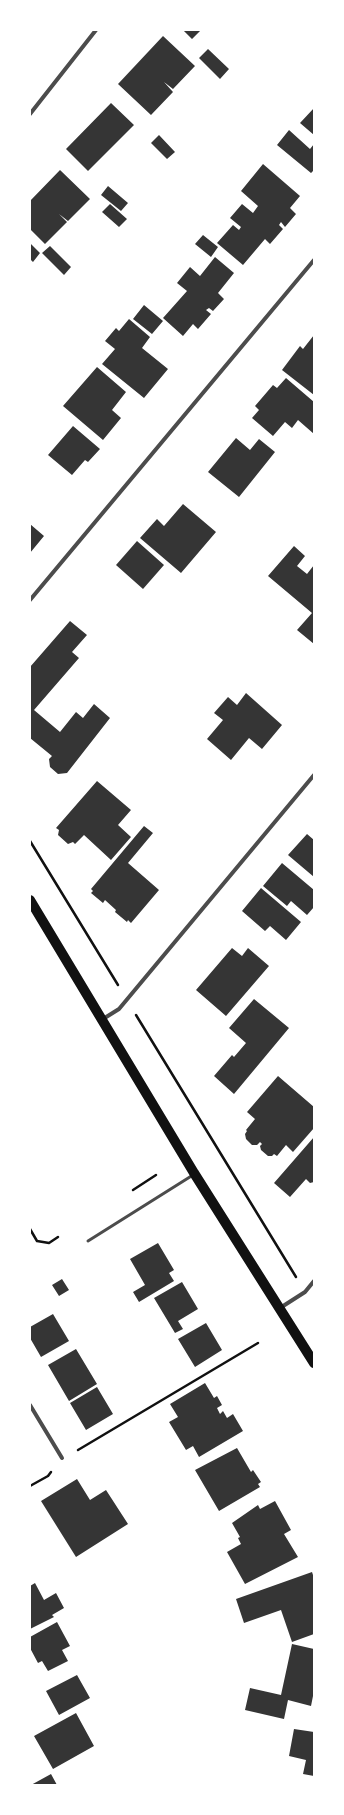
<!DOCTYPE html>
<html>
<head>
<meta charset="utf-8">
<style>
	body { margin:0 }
	#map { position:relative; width:344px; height:1815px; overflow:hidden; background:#fff; font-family:Cabin,sans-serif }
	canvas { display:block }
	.frame { position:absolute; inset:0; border:31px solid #fff; pointer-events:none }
</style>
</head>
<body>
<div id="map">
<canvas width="344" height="1815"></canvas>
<div class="frame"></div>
</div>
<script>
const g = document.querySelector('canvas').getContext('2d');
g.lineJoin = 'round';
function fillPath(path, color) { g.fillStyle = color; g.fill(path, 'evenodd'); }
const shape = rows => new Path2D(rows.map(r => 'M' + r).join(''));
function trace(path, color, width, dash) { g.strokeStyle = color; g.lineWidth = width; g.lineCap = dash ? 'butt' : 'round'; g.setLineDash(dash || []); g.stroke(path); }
fillPath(shape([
	[183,30,201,30,192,39],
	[163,36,195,66,173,89,164,82,173,92,151,115,118,84],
	[208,49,229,69,220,79,199,58],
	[111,103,134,125,88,171,66,149],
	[314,108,314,135,300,123],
	[289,130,310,149,314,144,314,170,311,173,277,145],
	[159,135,175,152,167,159,151,143],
	[263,164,300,196,290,208,296,214,285,227,281,222,279,225,283,229,270,244,265,239,243,265,217,243,233,225,239,230,241,227,230,218,242,204,253,213,258,206,241,191],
	[60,170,90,199,68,221,59,214,67,222,45,244,30,229,30,201],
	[108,186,128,203,121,211,101,195],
	[110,204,127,219,119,227,102,212],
	[203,235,218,247,211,257,195,244],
	[30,243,40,253,33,262,30,259],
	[50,246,71,267,64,275,42,253],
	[215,257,234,273,218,293,224,299,213,311,209,308,206,310,211,314,198,329,193,324,183,336,163,318,187,291,177,283,190,267,200,276],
	[144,305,163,321,152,334,133,319],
	[129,319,150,337,142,348,168,369,144,398,102,364,115,349,105,341,116,328,119,331],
	[314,335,314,395,282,370,300,346,303,349],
	[97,367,126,392,112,410,121,418,103,440,63,406],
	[286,378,314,402,314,434,298,420,292,428,285,422,273,436,252,418,259,410,255,406,273,385,277,388],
	[73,426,100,449,88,462,85,460,72,475,48,455],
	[236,438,250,450,259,439,275,452,239,497,208,472],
	[183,504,216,532,181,573,140,538,157,519,164,526],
	[30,524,44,536,30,553],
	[137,541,164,565,143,589,116,565],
	[294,546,305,556,297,566,307,574,314,565,314,644,297,630,312,613,268,576],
	[70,621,87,635,72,652,79,658,34,710,60,732,76,712,83,718,94,704,110,718,67,773,58,774,50,767,49,759,52,756,30,738,30,667],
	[246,693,282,725,262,749,249,738,231,760,207,739,223,720,214,713,228,697,237,705],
	[97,781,131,810,118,825,131,837,111,860,84,835,75,844,73,842,68,844,58,835,59,830,56,828],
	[144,826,153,833,128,863,159,890,131,923,128,920,127,922,115,912,116,910,105,900,103,903,91,893,93,891,91,889],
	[307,834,314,840,314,877,288,855],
	[282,863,314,890,314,907,307,915,291,901,287,906,263,886],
	[261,888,301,922,286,940,270,926,265,931,242,911],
	[232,948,242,956,248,948,269,966,226,1016,196,990],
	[254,999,289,1028,234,1094,214,1076,232,1055,234,1057,246,1043,229,1028],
	[278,1076,314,1107,314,1128,293,1152,286,1145,277,1156,274,1154,272,1156,268,1156,261,1150,260,1146,262,1144,260,1142,257,1145,252,1145,246,1139,245,1134,247,1131,246,1130,255,1119,247,1112],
	[314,1137,314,1182,310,1183,306,1179,290,1197,274,1183],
	[158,1243,174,1270,169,1273,174,1281,139,1302,133,1292,145,1285,130,1259],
	[62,1279,69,1290,59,1296,52,1285],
	[182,1282,198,1309,178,1321,183,1329,175,1333,154,1298],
	[53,1314,69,1341,41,1357,30,1338,30,1327],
	[206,1323,222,1350,195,1367,178,1339],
	[76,1349,97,1384,69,1401,48,1365],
	[205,1383,214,1398,217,1396,222,1405,217,1408,220,1414,223,1411,227,1418,233,1414,243,1431,199,1457,193,1446,186,1450,169,1422,178,1417,170,1404],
	[97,1387,113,1414,86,1430,70,1403],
	[237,1448,251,1472,253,1470,261,1482,258,1484,260,1487,219,1511,195,1470],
	[77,1479,90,1500,106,1490,128,1524,76,1557,41,1501],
	[275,1501,291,1530,284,1534,298,1557,245,1584,227,1552,241,1544,238,1538,240,1537,232,1523,258,1505,260,1509],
	[312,1572,314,1578,314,1634,292,1642,281,1610,244,1623,236,1599],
	[35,1583,44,1600,56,1593,64,1608,52,1615,54,1617,30,1629,30,1586],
	[57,1622,70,1646,62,1650,68,1661,48,1671,42,1661,38,1663,30,1648,30,1637],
	[292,1644,314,1649,314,1691,311,1706,288,1700,284,1719,245,1710,250,1688,281,1695],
	[77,1675,90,1698,59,1715,46,1691],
	[76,1713,94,1746,53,1769,34,1736],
	[294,1729,314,1732,314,1776,303,1774,306,1760,289,1756],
	[51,1774,57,1785,31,1785]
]), '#353535');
trace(shape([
	[30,841,118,985],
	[136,1015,296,1277],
	[133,1190,156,1175],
	[30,1229,37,1241,49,1243,58,1237],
	[78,1450,258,1343],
	[30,1486,48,1476,51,1472]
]), '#111', 2.5);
trace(shape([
	[88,1241,193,1175]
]), '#4c4c4c', 3);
trace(shape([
	[30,114,96,30],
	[30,600,314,260],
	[103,1019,119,1009,314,775],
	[280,1308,305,1292,314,1281],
	[30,1405,62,1458]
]), '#4c4c4c', 4);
trace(shape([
	[30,900,194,1173,314,1363]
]), '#111', 10);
</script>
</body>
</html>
